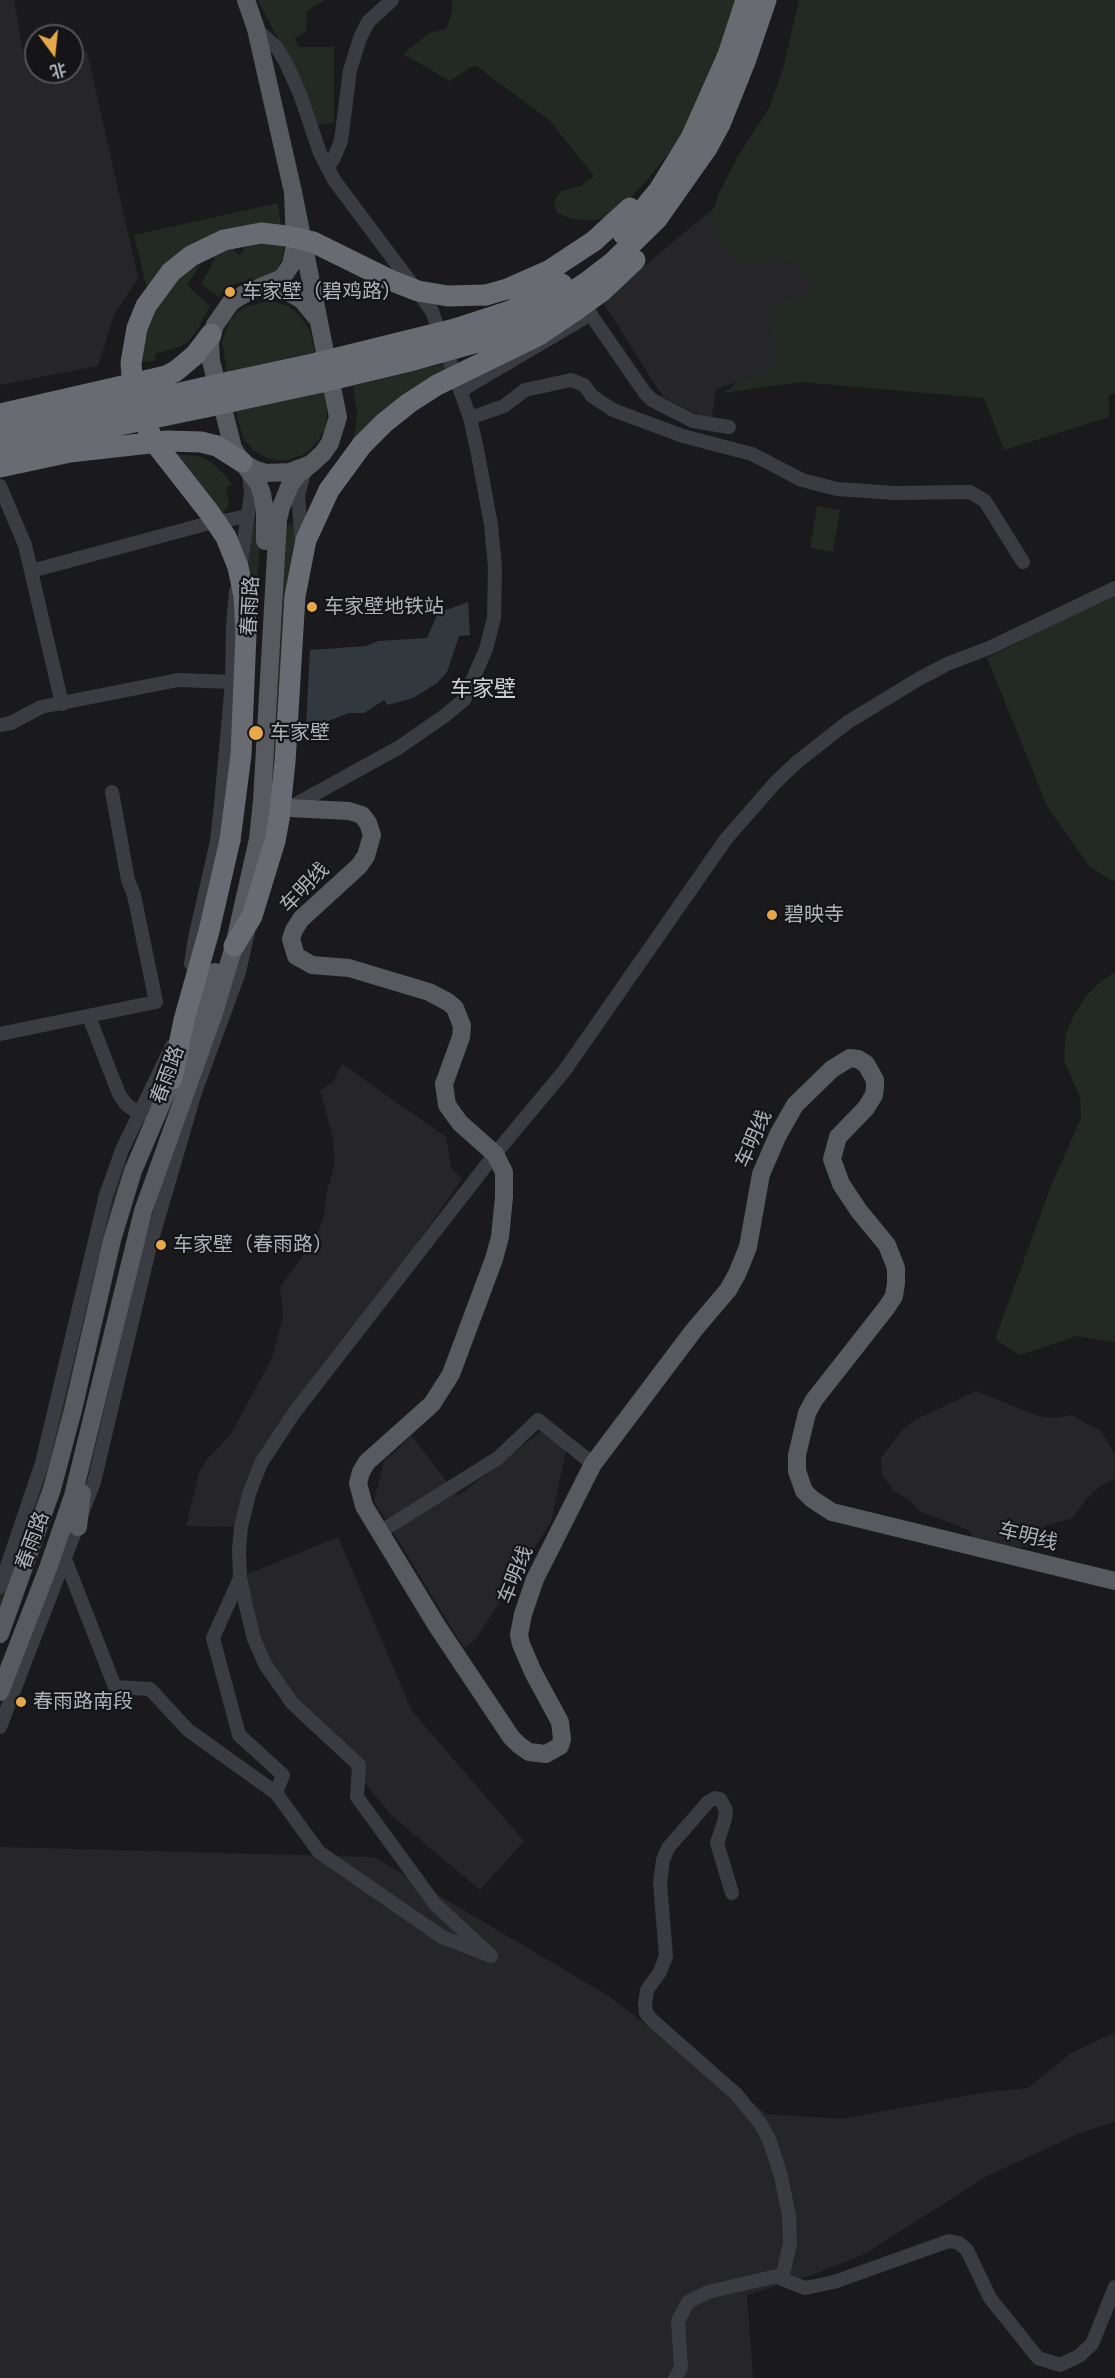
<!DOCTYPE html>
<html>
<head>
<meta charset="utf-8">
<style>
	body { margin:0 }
	#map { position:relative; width:1115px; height:2378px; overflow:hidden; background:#1a1a1c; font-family:"Fira Sans","Noto Sans SC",sans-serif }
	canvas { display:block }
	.north { position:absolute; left:24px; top:24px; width:60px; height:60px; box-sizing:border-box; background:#151517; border:2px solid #525458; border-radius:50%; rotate:165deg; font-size:16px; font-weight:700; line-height:24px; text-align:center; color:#adb2ba }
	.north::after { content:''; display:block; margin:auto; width:21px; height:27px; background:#e5a949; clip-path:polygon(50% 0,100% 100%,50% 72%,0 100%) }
</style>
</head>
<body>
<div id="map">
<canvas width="1115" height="2378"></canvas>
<div class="north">北</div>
</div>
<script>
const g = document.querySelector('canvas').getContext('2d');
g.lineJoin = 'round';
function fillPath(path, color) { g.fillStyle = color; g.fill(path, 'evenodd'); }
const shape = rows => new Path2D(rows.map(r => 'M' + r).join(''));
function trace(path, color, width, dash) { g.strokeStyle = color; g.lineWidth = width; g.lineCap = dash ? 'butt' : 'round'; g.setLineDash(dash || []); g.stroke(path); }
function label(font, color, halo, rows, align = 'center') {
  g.font = font + ' "Fira Sans","Noto Sans SC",sans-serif'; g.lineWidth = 4.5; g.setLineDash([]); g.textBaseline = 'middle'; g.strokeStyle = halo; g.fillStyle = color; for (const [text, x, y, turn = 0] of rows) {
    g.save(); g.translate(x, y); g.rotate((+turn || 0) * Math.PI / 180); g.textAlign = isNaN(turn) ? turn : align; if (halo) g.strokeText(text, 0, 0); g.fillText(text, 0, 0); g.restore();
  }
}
fillPath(shape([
	[0,0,14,0,26,67,36,65,36,72,72,72,72,55,87,51,138,278,114,315,98,366,0,385],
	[725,199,855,216,780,378,753,377,716,389,712,417,699,415,663,397,602,301],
	[342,1064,446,1137,451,1167,462,1179,389,1283,295,1403,258,1455,233,1527,186,1526,199,1473,208,1458,231,1434,272,1358,283,1316,280,1287,316,1237,324,1216,326,1196,335,1162,332,1134,320,1091,333,1082],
	[976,1391,1038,1416,1055,1418,1071,1415,1101,1431,1115,1454,1115,1479,1100,1486,1087,1498,1073,1518,1047,1525,1027,1547,991,1546,973,1538,969,1530,921,1512,908,1499,893,1490,882,1475,881,1458,902,1430,915,1420],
	[540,1432,567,1446,551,1522,475,1640,464,1648,374,1501,384,1460,393,1454,411,1435,458,1496],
	[338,1537,412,1711,524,1841,480,1890,392,1816,281,1681,257,1632,245,1575],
	[0,1847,374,1857,607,1995,767,2114,841,2119,987,2092,1028,2088,1071,2053,1115,2032,1115,2122,1080,2133,987,2176,865,2254,812,2275,747,2295,753,2378,0,2378]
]), '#262629');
fillPath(shape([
	[258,0,325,0,307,11,306,31,295,39,299,47,334,47,334,123,316,125,281,45],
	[452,0,735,0,705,94,681,138,642,186,612,216,594,220,573,219,557,213,554,200,562,191,581,186,594,176,549,120,475,65,450,81,403,54,429,33,446,29,452,13],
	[799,0,1115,0,1115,393,1109,395,1109,417,1004,450,984,398,800,382,724,393,738,382,770,373,779,353,770,321,776,303,802,299,813,286,800,265,781,256,755,263,733,259,715,229,711,216,719,193,737,158,769,108,783,69],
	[278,203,281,226,263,226,147,288,134,235],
	[248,243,284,243,283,257,277,270,266,276,234,284,218,297,201,284,215,259,210,255,238,245,234,251,240,255],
	[205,257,187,285,210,306,198,329,188,342,181,346,155,354,156,360,139,363,149,319,176,277],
	[271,301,288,306,299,315,309,329,315,352,227,372,222,342,229,321,240,310,247,306],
	[451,362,454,369,351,445,356,428,357,412,353,386],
	[324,392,327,414,325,428,318,441,305,454,284,461,267,458,253,450,243,438,236,411],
	[173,454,199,456,211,462,227,477,232,485,226,487,229,504,222,515],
	[817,506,840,510,833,552,810,548],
	[254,522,259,523,261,526,254,631,246,566],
	[291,524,297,526,277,782,269,798,284,528],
	[1115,594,1115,882,1090,867,1048,808,987,658],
	[1115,972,1115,1342,1077,1336,1020,1355,995,1339,1051,1186,1081,1118,1080,1097,1064,1060,1066,1034,1074,1015,1085,997,1100,982],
	[123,1161,126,1164,104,1236,59,1432,45,1481,0,1610,0,1595,17,1551,93,1259]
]), '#222a23');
fillPath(shape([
	[468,602,470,635,459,636,447,672,437,683,413,698,388,705,384,700,364,713,349,713,315,726,306,726,310,650,366,646,378,641,427,638,438,613]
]), '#31393f');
trace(shape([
	[256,29,277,48,286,63,300,94,320,153,334,180,432,311,470,418,477,449,491,525,495,567,494,618,486,649,464,700,443,717,398,748,289,808],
	[327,167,333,160,341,141,350,70,360,38,368,22,392,0],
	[584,305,645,393,652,400,693,421,729,427],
	[460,391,591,314],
	[470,418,504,406,525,390,571,380,584,385,592,396,613,410,683,436,752,454,802,480,837,489,894,493,970,492,985,501,1023,562],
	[0,486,25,545,62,704],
	[302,542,298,496,304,473],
	[240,569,251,494,249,472],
	[31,571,202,525,248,516],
	[0,725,11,723,41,707,178,680,232,682],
	[191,964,195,938,217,841,221,805,232,682,233,626,236,591],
	[89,1017,119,1094,126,1104,140,1115],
	[0,1034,156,1002,134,895,128,880,112,792],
	[380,1532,498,1458,538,1420,593,1464],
	[65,1559,115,1687,150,1689,188,1730,276,1793],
	[240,1578,213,1638,239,1735,283,1775,276,1793,319,1852,442,1937,491,1956,435,1904,357,1797,359,1765,292,1703,265,1664,254,1639,246,1606,240,1578,239,1550,241,1527,249,1494,261,1463,294,1413,495,1154,565,1070,726,839,775,783,797,762,848,722,917,680,947,664,989,648,1115,588],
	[0,1587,42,1463,106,1195,122,1150,172,1046],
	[0,1727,94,1482,150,1246,195,1092,239,972,248,932],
	[782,2279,805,2288,834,2282,949,2241,959,2243,967,2250,990,2298,1038,2358,1060,2365,1079,2356,1092,2344,1115,2287],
	[675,2378,681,2368,678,2321,688,2302,708,2292,777,2276,782,2279,790,2243,789,2216,781,2176,769,2139,760,2123,736,2094,652,2020,646,2013,645,2004,647,1990,660,1972,666,1956,660,1883,663,1860,668,1848,708,1802,715,1798,720,1799,726,1810,725,1819,717,1843,732,1893]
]), '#3b3c41', 14);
trace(shape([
	[246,0,256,29,293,192,338,417,330,443,323,453,311,464,290,472,266,473,254,469,242,462,233,448,211,361,210,343,215,325,231,302,246,293,282,278,291,265,295,245,293,192],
	[262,289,273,288,288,292,302,300,316,317],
	[242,462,258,483,262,494,265,512,265,541],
	[289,808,349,811,362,815,368,823,372,835,366,856,359,866,301,919,294,930,291,939,296,956,312,965,349,968,429,992,448,1002,455,1008,462,1026,461,1037,444,1084,447,1105,460,1123,495,1154,504,1172,504,1197,500,1237,494,1259,451,1374,432,1404,367,1462,361,1472,358,1483,364,1506,437,1626,511,1737,519,1745,529,1752,546,1754,560,1746,562,1739,560,1722,533,1672,521,1644,519,1635,523,1614,535,1579,593,1464,694,1330,728,1290,737,1274,748,1247,761,1174,778,1135,795,1105,832,1069,850,1058,858,1059,866,1064,875,1080,875,1087,874,1095,866,1108,838,1137,832,1159,841,1184,859,1211,887,1245,896,1268,896,1283,894,1296,887,1307,814,1400,807,1413,797,1455,797,1471,804,1491,812,1499,832,1512,1115,1581],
	[78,1527,82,1493],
	[0,1634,52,1489,73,1410,112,1240,133,1171,195,1025,215,972],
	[0,1692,48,1568,73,1496,143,1211,214,1013,234,946,258,839,262,801,278,520,281,507,290,485,298,475,311,464]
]), '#575a5f', 18);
trace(shape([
	[623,234,659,190,691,138,728,55,746,0],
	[486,295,507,289,550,270,594,241,630,208],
	[576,310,601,292,635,260],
	[455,329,510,311,562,284],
	[478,342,539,314,587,282,613,262,657,219,707,148,720,124,746,59,766,0],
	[229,382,317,363],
	[234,401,322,382],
	[0,414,166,376,176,371,195,355,211,334],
	[0,434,202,388],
	[0,450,206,407],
	[0,467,70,452,167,441,201,442,217,446,242,462],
	[234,946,252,916,275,841,279,819],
	[172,1079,184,1020,209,931,230,840]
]), '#686b71', 21);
trace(shape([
	[317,363,455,329],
	[322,382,414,360,478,342],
	[202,388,229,382],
	[206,407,234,401],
	[279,819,285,762,295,596,306,540,329,490,362,445,384,423,409,403,437,385,539,335,576,310],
	[230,840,241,755,246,634,244,596,238,567,226,537,209,512,155,443,138,410,133,386,131,363,137,328,146,306,171,272,191,256,224,240,261,233,287,236,313,242,390,280,418,291,448,296,486,295]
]), '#686b71', 21);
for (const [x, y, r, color] of [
	[230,292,6,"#e5a949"],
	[312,607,6,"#e5a949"],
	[256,733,8,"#e5a949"],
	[772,915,6,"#e5a949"],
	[161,1245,6,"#e5a949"],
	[21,1702,6,"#e5a949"]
]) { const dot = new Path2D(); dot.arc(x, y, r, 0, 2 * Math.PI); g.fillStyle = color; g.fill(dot); trace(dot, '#151517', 2); }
label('20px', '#adb2ba', '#151517', [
	["车家壁（碧鸡路）",242,292],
	["车家壁地铁站",324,607],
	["车家壁",270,733],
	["碧映寺",784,915],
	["车家壁（春雨路）",173,1245],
	["春雨路南段",33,1702]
], 'left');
label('20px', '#adb2ba', '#151517', [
	["春雨路",251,606,-87],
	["车明线",305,888,-46],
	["春雨路",168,1075,-70],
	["车明线",754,1139,-66],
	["车明线",1028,1537,14],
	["春雨路",33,1541,-70],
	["车明线",516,1575,-68]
]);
label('22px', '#ced1d7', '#151517', [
	["车家壁",483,690]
]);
</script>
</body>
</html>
